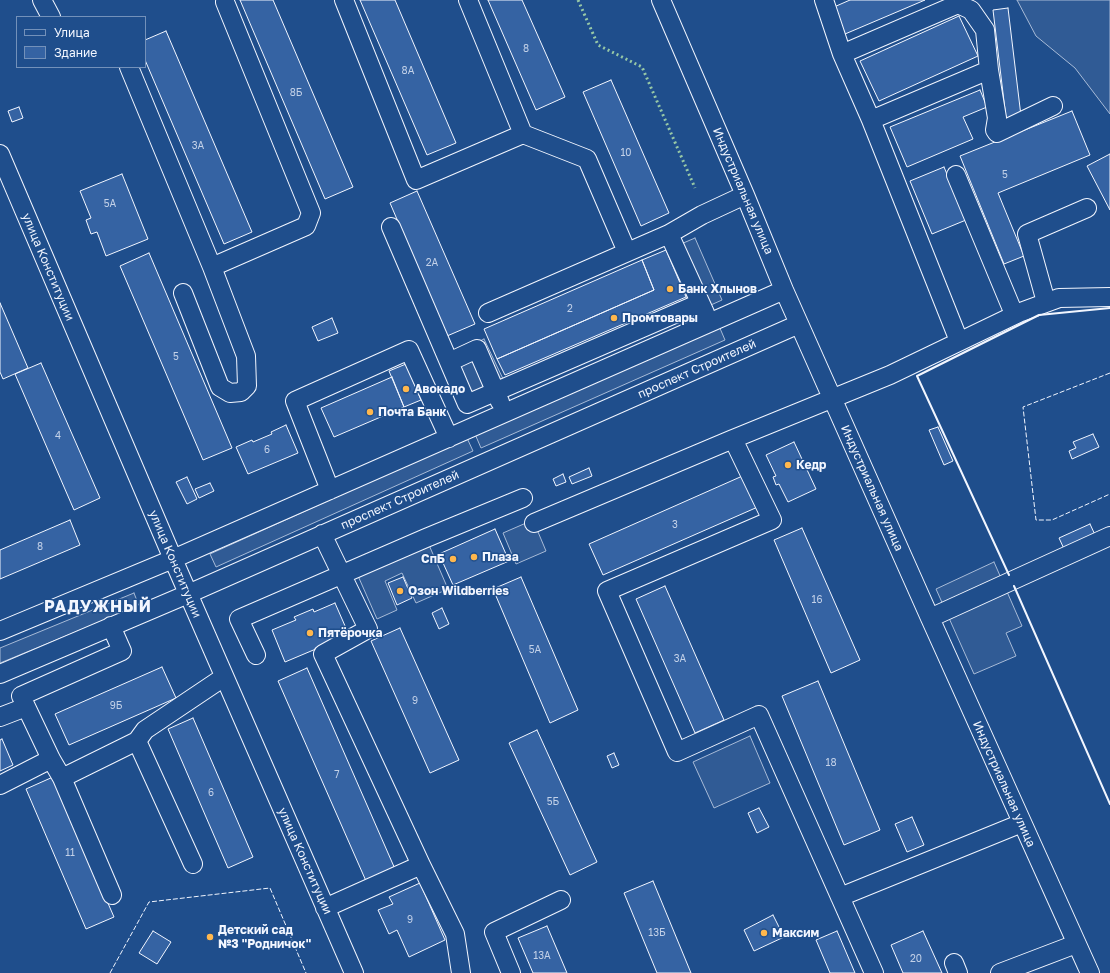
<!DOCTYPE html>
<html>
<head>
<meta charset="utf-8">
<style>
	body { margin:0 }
	#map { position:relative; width:1110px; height:973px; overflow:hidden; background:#1f4e8c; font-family:"Golos Text",sans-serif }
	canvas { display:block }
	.legend { position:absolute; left:16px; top:16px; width:130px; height:52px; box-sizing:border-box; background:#1f4e8c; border:1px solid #7391ba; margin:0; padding:5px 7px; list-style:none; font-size:12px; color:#f2f6ff }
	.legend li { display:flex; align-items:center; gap:8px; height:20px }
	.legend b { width:20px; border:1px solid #7391ba }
</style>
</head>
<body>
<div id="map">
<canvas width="1110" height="973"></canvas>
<ul class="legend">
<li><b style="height:5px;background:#1f4e8c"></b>Улица</li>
<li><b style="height:11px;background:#3563a3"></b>Здание</li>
</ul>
</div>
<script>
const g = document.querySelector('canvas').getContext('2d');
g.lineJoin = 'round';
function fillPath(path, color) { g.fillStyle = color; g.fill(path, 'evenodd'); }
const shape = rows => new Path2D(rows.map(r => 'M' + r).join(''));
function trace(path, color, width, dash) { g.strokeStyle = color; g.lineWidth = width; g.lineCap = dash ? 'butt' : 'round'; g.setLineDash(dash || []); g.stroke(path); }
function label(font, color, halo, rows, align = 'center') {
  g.font = font + ' "Golos Text",sans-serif'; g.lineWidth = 3; g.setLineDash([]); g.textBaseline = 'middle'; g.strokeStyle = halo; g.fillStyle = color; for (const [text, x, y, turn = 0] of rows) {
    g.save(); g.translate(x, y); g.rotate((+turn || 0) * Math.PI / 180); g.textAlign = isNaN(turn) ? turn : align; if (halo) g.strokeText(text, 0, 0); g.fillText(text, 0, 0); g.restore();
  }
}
const built = shape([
	[1017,0,1110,0,1110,114,1075,68,1036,36,1017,0],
	[695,238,722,300,693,313,667,250,695,238],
	[719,326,725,340,481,448,475,434,719,326],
	[484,339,505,383,468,400,448,356,484,339],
	[467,438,473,451,216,567,210,554,467,438],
	[533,520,546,551,516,564,503,533,533,520],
	[426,538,448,589,416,603,402,573,385,581,397,610,377,619,355,569,426,538],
	[994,562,1022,626,1006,633,1016,656,974,674,936,589,994,562],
	[134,593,139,606,0,663,0,648,134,593],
	[750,736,770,783,714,808,693,762,750,736]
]);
fillPath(built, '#305b95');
trace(built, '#a8bbd7', 1);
const building = shape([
	[240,0,273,0,353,187,325,199,240,0],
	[360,0,395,0,456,143,427,155,360,0],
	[488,0,522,0,565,97,536,110,488,0],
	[850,0,925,0,845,34,834,7,850,0],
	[1008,8,1021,116,1006,118,993,10,1008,8],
	[959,16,978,56,879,101,860,61,959,16],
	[166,31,252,232,224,244,145,60,145,40,166,31],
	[611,80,669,213,641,226,583,92,611,80],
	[980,90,987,107,963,117,973,139,907,167,890,127,980,90],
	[19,107,23,118,12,122,8,111,19,107],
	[1072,111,1090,155,998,193,1024,256,1004,264,960,156,1072,111],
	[1110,154,1110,210,1087,166,1110,154],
	[944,167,966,220,932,234,910,181,944,167],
	[122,174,148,239,106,256,97,232,91,234,86,220,91,218,80,191,122,174],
	[417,191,475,324,447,336,390,203,417,191],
	[666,250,686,297,505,375,497,359,654,290,642,260,666,250],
	[149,253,232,448,203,460,120,266,149,253],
	[642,260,654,290,497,359,484,329,642,260],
	[0,303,28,368,3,379,0,372,0,303],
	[332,318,338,333,318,341,312,327,332,318],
	[41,363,100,498,74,510,15,374,41,363],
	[406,364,421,400,404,407,389,371,406,364],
	[392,377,404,407,334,437,321,408,392,377],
	[286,425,298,453,248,474,236,447,252,440,253,442,272,434,271,432,286,425],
	[938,427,953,461,944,465,929,430,938,427],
	[1093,434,1099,447,1072,459,1069,451,1076,448,1073,442,1093,434],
	[794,442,816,489,788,502,779,484,776,485,773,477,776,476,766,455,794,442],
	[589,468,592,476,572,484,569,477,589,468],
	[563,474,566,482,556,486,553,479,563,474],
	[747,474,760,506,603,575,589,544,747,474],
	[187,477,197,499,187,504,176,482,187,477],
	[210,483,214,491,199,498,195,489,210,483],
	[70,520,80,545,0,579,0,550,70,520],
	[1090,524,1096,537,1065,551,1059,538,1090,524],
	[802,528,860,660,831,673,774,540,802,528],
	[495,529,509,561,453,585,439,554,495,529],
	[403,577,412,598,397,605,388,583,403,577],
	[521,577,578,710,550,723,493,589,521,577],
	[665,586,724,720,695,733,636,599,665,586],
	[335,603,349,635,285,662,272,630,296,620,294,617,313,609,314,612,335,603],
	[442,608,449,624,439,629,432,613,442,608],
	[400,628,459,760,430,773,371,641,400,628],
	[162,667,176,698,69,745,55,714,162,667],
	[307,668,395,869,366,881,278,681,307,668],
	[818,681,880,830,844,845,782,696,818,681],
	[193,718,253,857,228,868,168,729,193,718],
	[537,730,597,862,570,875,509,743,537,730],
	[2,739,13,765,0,771,0,740,2,739],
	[614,753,619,765,612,768,607,756,614,753],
	[53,777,114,917,86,929,26,789,53,777],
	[759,808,769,827,757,833,748,813,759,808],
	[912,817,924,845,907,852,895,824,912,817],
	[653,881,691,973,657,973,624,893,653,881],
	[420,883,445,940,409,957,397,930,389,934,378,910,393,904,389,897,420,883],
	[773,915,784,937,754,951,744,930,773,915],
	[547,926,567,973,533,973,518,938,547,926],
	[153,931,171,942,157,964,139,953,153,931],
	[837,931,855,973,830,973,816,940,837,931],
	[923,931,942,973,903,973,891,945,923,931]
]);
fillPath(building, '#3563a3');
trace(building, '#f2f6ff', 1);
const minor = shape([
	[42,0,51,17],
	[344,0,416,180,523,134,587,159,627,252],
	[468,0,523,134],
	[661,0,745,195,784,290,930,618,1090,973],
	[824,0,842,54,871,120,959,341],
	[842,54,958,4,971,10,985,30,989,70,997,118,995,130,997,133,1053,106],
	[129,67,212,267,246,356,247,386,241,392,230,393,220,387,183,293],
	[871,120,989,70],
	[0,154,173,559,354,973],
	[956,175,1014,314],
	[391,227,467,404,700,303],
	[669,234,702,215,745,195],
	[212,267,306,226,311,213,225,2],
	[1046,302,1027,234,1087,208],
	[488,313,669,234,705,313],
	[449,362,477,349,500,402],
	[330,490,295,401,409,350,449,438],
	[534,523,733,439],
	[322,534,368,629,323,654,421,865],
	[930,618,1110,536],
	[0,631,173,559,784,290],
	[256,655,239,619,426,538,523,498],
	[0,674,188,594,799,324],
	[0,717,26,707],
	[62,778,51,759,21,696,122,651,111,626],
	[0,785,51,759],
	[193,864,137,741,145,730,224,677],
	[112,895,62,778,137,741],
	[840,897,1022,823],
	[325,908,421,865,455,934,461,973],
	[954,963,958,973],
	[511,973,494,932,561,900],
	[874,973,759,715,677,752,607,591,772,520,733,439,890,375,1021,312,1059,298,1110,297],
	[1000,973,1076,944]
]);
trace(minor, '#f2f6ff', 20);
trace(minor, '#1f4e8c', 18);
trace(shape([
	[578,0,598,45,642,67,695,188]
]), '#97c8a6', 3, [2, 3]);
trace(shape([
	[1110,373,1023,407,1036,520,1052,520,1110,494],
	[110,973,149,902,270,888,306,973]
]), '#f2f6ff', 1, [5, 2]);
trace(shape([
	[1009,575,917,376,1039,315,1110,308],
	[1014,586,1110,804]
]), '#f2f6ff', 2);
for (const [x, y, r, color] of [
	[670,289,4,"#ffb74d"],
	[614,318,4,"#ffb74d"],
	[406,389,4,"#ffb74d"],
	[370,412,4,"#ffb74d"],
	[788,465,4,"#ffb74d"],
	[474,557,4,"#ffb74d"],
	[453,559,4,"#ffb74d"],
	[400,591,4,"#ffb74d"],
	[310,633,4,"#ffb74d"],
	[764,933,4,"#ffb74d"],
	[210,937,4,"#ffb74d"]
]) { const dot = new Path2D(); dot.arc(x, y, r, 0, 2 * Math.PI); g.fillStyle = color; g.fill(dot); trace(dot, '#1f4e8c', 1.5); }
label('10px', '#c3d1e8', null, [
	["8",526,49],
	["8А",408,71],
	["8Б",296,93],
	["3А",198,146],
	["10",626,153],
	["5",1005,175],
	["5А",110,204],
	["2А",432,263],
	["2",570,309],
	["5",176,357],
	["4",58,436],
	["6",267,450],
	["3",675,525],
	["8",40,547],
	["16",817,600],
	["5А",535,650],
	["3А",680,659],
	["9",415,701],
	["9Б",116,706],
	["18",831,763],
	["7",337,775],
	["6",211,793],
	["5Б",553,802],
	["11",70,853],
	["9",410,920],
	["13Б",657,933],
	["13А",542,956],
	["20",916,959]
]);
label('12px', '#f2f6ff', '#1f4e8c', [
	["Индустриальная улица",743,191,67],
	["улица Конституции",48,267,67],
	["проспект Строителей",697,369,-24],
	["Индустриальная улица",872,488,66],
	["проспект Строителей",400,500,-24],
	["улица Конституции",175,564,67],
	["Индустриальная улица",1004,784,66],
	["улица Конституции",305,861,66]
]);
label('bold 12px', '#f2f6ff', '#1f4e8c', [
	["Банк Хлынов",678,289],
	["Промтовары",622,318],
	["Авокадо",414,389],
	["Почта Банк",378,412],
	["Кедр",796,465],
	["Плаза",482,557],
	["СпБ",445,559,"right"],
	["Озон Wildberries",408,591],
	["Пятёрочка",318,633],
	["Детский сад",218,930],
	["№3 \"Родничок\"",218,944],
	["Максим",772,933]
], 'left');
g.letterSpacing = '1px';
label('bold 16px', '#f2f6ff', '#1f4e8c', [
	["РАДУЖНЫЙ",98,607]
]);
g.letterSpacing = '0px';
</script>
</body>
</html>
